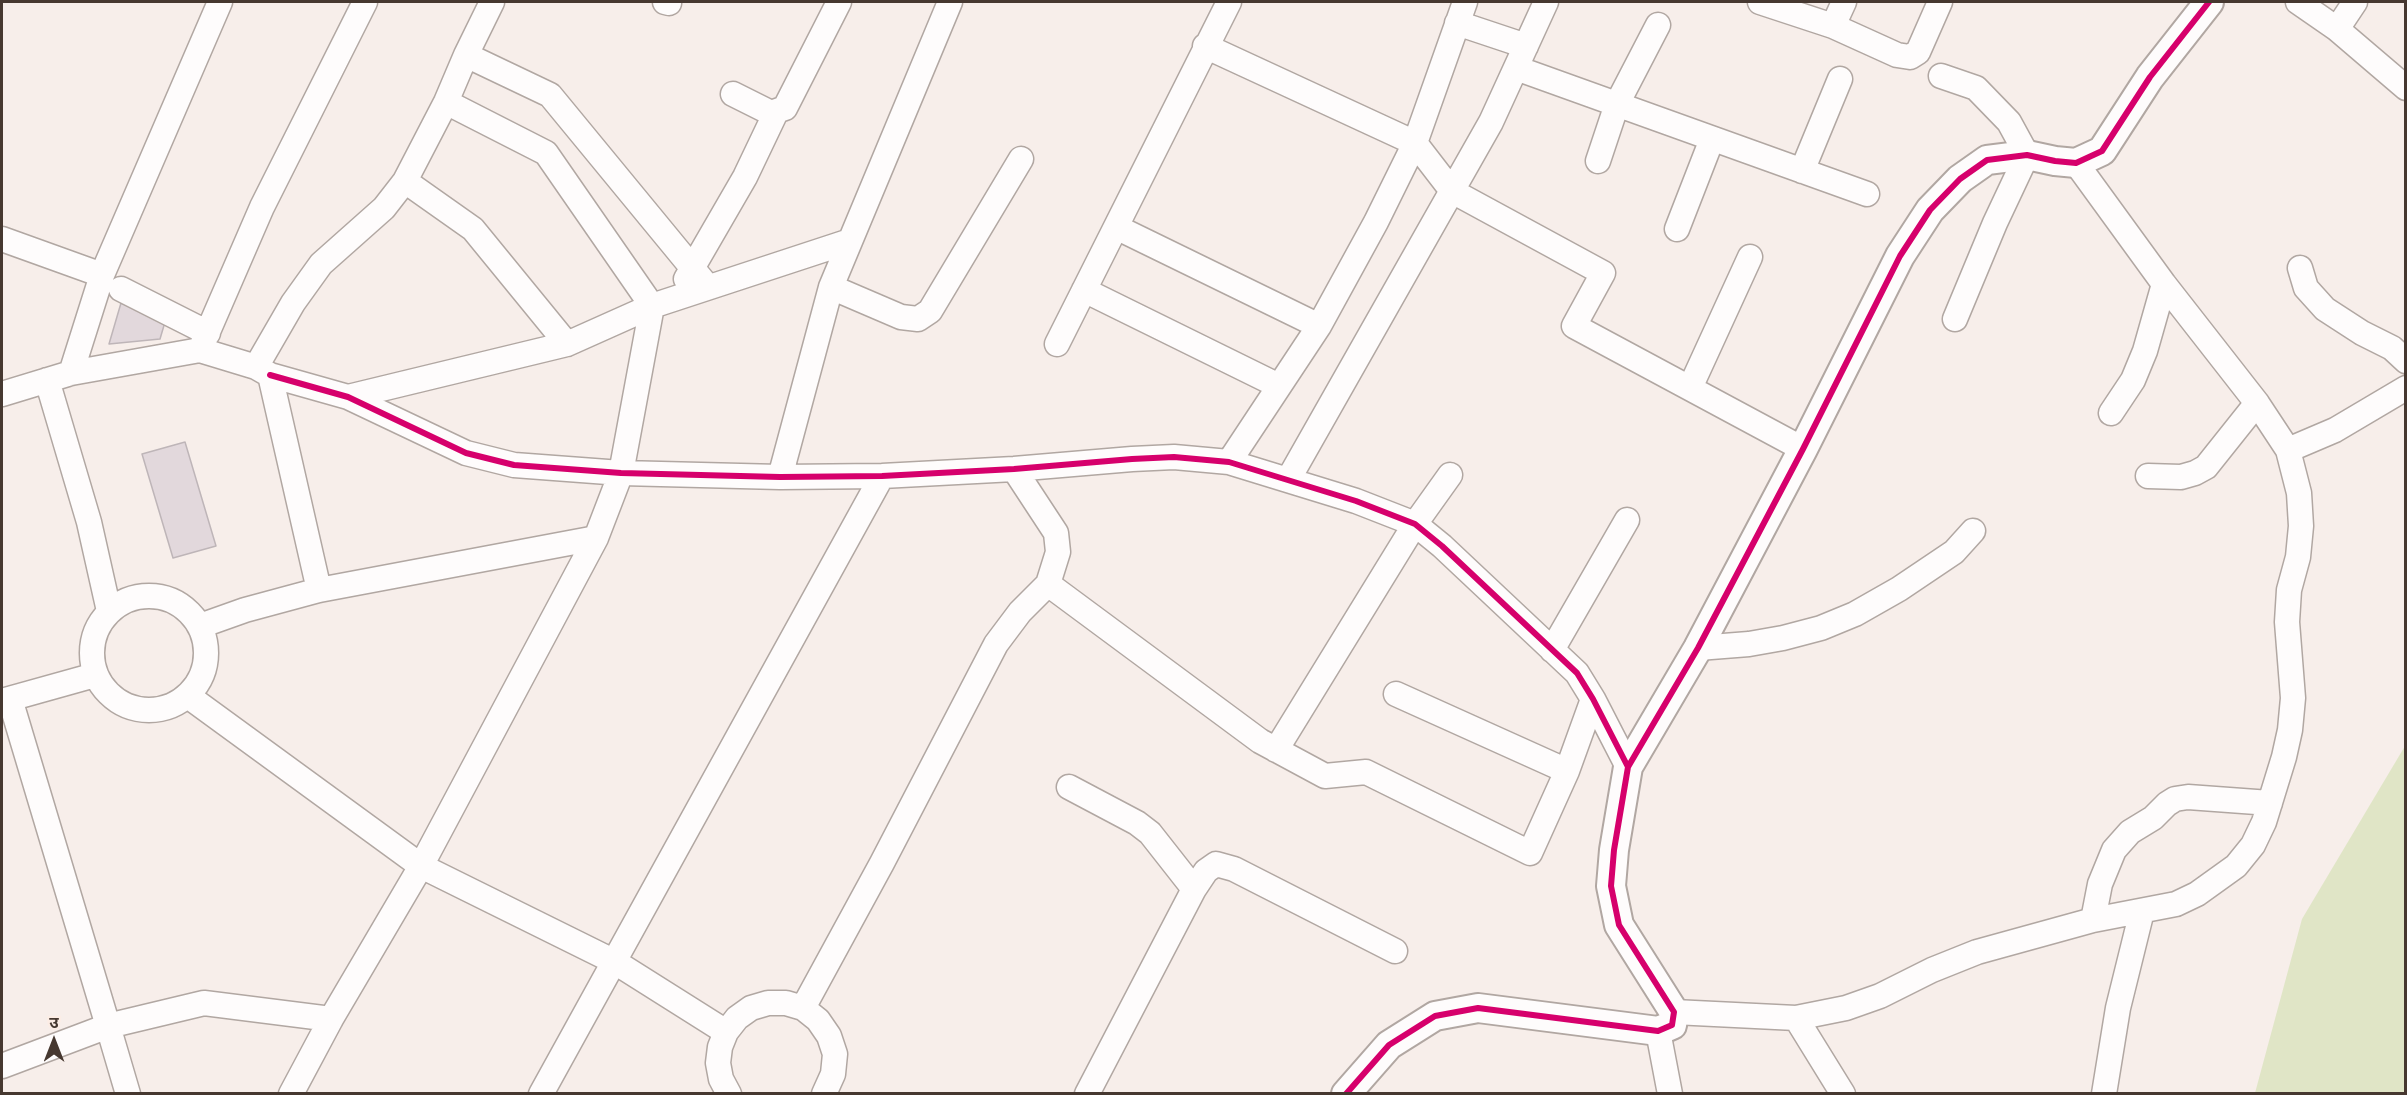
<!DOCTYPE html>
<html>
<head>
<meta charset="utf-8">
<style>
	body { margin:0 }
	#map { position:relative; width:2407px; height:1095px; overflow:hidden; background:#f7eeea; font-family:"Alegreya Sans","Noto Sans Devanagari",sans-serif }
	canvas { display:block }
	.frame { position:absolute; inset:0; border:3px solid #463830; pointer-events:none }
	.north { position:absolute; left:24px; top:1011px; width:60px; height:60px; -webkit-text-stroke:4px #fcede5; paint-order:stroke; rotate:0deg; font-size:16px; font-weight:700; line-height:24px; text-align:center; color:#463830 }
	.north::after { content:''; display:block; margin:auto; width:21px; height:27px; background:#463830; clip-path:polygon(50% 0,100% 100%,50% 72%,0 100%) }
</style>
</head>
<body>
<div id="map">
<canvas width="2407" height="1095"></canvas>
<div class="frame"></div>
<div class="north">उ</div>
</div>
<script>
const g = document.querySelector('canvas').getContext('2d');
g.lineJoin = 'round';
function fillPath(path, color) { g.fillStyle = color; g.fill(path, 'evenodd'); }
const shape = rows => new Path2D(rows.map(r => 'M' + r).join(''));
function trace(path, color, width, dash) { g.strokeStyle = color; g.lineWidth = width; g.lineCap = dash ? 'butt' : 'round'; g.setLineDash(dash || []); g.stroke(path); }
fillPath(shape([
	[2405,746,2405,1093,2255,1093,2302,919]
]), '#e0e5c6');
const building = shape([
	[121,303,165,322,160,339,109,344,121,303],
	[185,442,216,546,173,558,142,454,185,442]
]);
fillPath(building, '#e2d8dc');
trace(building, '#beb5b8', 1.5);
const minor = shape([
	[665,2,669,3],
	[1760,2,1833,26,1897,55,1910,57,1918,52,1940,2],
	[2298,2,2337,29,2406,88],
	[1457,23,1526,46],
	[1833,26,1844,2],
	[2337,29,2355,2],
	[1205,46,1415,143,1452,191,1603,273,1574,326,1803,449],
	[466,55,550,95,708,287],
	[1516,68,1867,194],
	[1941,76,1976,88,2009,122,2027,155,1995,223,1955,319],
	[733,94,771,113,785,108,839,2],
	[1598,161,1617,104,1658,25],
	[1802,171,1840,79],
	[405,181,473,229,567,344],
	[1116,227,1319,326],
	[1677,229,1712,139],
	[2,239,102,275],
	[2300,268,2306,288,2325,309,2362,333,2392,348,2406,361],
	[686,279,745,177,776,112],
	[831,287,901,317,918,319,930,311,1021,159],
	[121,289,208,333],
	[1084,290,1279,386],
	[1057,344,1229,2],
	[200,350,262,207,365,2],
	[256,367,293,303,321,264,384,208,405,181,446,102,466,55,492,2],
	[71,373,102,275,220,2],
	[270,375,348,397,466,453,514,465,621,473,780,477,882,476,1014,469,1132,459,1174,457,1229,462,1356,501,1415,524,1442,546,1577,673,1593,699,1628,767],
	[47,380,89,522,109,611],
	[1690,388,1750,257],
	[2,394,71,373,200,350,256,367,270,375,319,590],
	[348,397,567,344,652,306,850,241],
	[2111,413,2133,380,2145,351,2164,284],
	[2288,450,2335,430,2406,388],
	[1229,462,1319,326,1376,222,1415,143,1465,2],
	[2148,476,2181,477,2195,473,2206,467,2257,403],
	[780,477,831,287,950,2],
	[1288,480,1491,122,1546,2],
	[1048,584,1260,741,1325,776,1366,772,1530,853,1567,771,1593,699],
	'92 653a57 57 0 1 1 114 0a57 57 0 1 1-114 0Z',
	[200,626,245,610,319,590,596,538],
	[1698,648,1749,644,1783,638,1821,628,1855,614,1899,589,1954,552,1973,531],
	[1552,650,1627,520],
	[1396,694,1567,771],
	[188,696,421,866,615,962,726,1032],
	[10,699,108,1026,204,1003,331,1019],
	[2,701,95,675],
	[1276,750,1415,524,1450,475],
	[1069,787,1137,823,1150,833,1194,889],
	[2093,920,2100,884,2114,850,2130,832,2153,818,2167,804,2175,799,2188,797,2270,803],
	[803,1008,882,863,996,644,1020,612,1048,584,1058,552,1056,533,1014,469],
	[1674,1012,1796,1018,1846,1008,1880,996,1932,970,1977,952,2093,920,2176,904,2197,894,2236,866,2253,845,2264,822,2284,757,2290,730,2293,698,2287,622,2289,590,2298,557,2301,526,2299,493,2288,450,2257,403,2164,284,2076,163],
	[1796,1018,1843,1094],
	[1658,1031,1670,1094],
	[2,1066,108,1026,128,1094],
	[291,1094,331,1019,421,866,596,538,621,473,652,306,546,153,446,102],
	[541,1094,882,476],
	[729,1094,721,1079,718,1063,720,1047,726,1032,737,1018,751,1008,768,1003,786,1003,803,1008,818,1020,829,1036,835,1054,833,1074,824,1094],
	[1087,1094,1194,889,1206,871,1216,864,1234,869,1395,951],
	[2104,1094,2118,1008,2142,911]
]);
const tertiary = shape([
	[1346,1094,1389,1045,1435,1016,1478,1008,1658,1031,1672,1025,1674,1012,1619,925,1611,886,1614,850,1628,767,1698,648,1803,449,1900,256,1930,210,1960,179,1987,160,2027,155,2055,161,2076,163,2102,151,2150,77,2209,2]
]);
trace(minor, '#b1a7a2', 27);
trace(tertiary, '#b1a7a2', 32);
trace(minor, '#fefcfc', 24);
trace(tertiary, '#fefcfc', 28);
trace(shape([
	[270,375,348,397,466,453,514,465,621,473,780,477,882,476,1014,469,1132,459,1174,457,1229,462,1356,501,1415,524,1442,546,1577,673,1593,699,1628,767],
	[1346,1094,1389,1045,1435,1016,1478,1008,1658,1031,1672,1025,1674,1012,1619,925,1611,886,1614,850,1628,767,1698,648,1803,449,1900,256,1930,210,1960,179,1987,160,2027,155,2055,161,2076,163,2102,151,2150,77,2209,2]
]), '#d6006c', 6);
</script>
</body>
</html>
